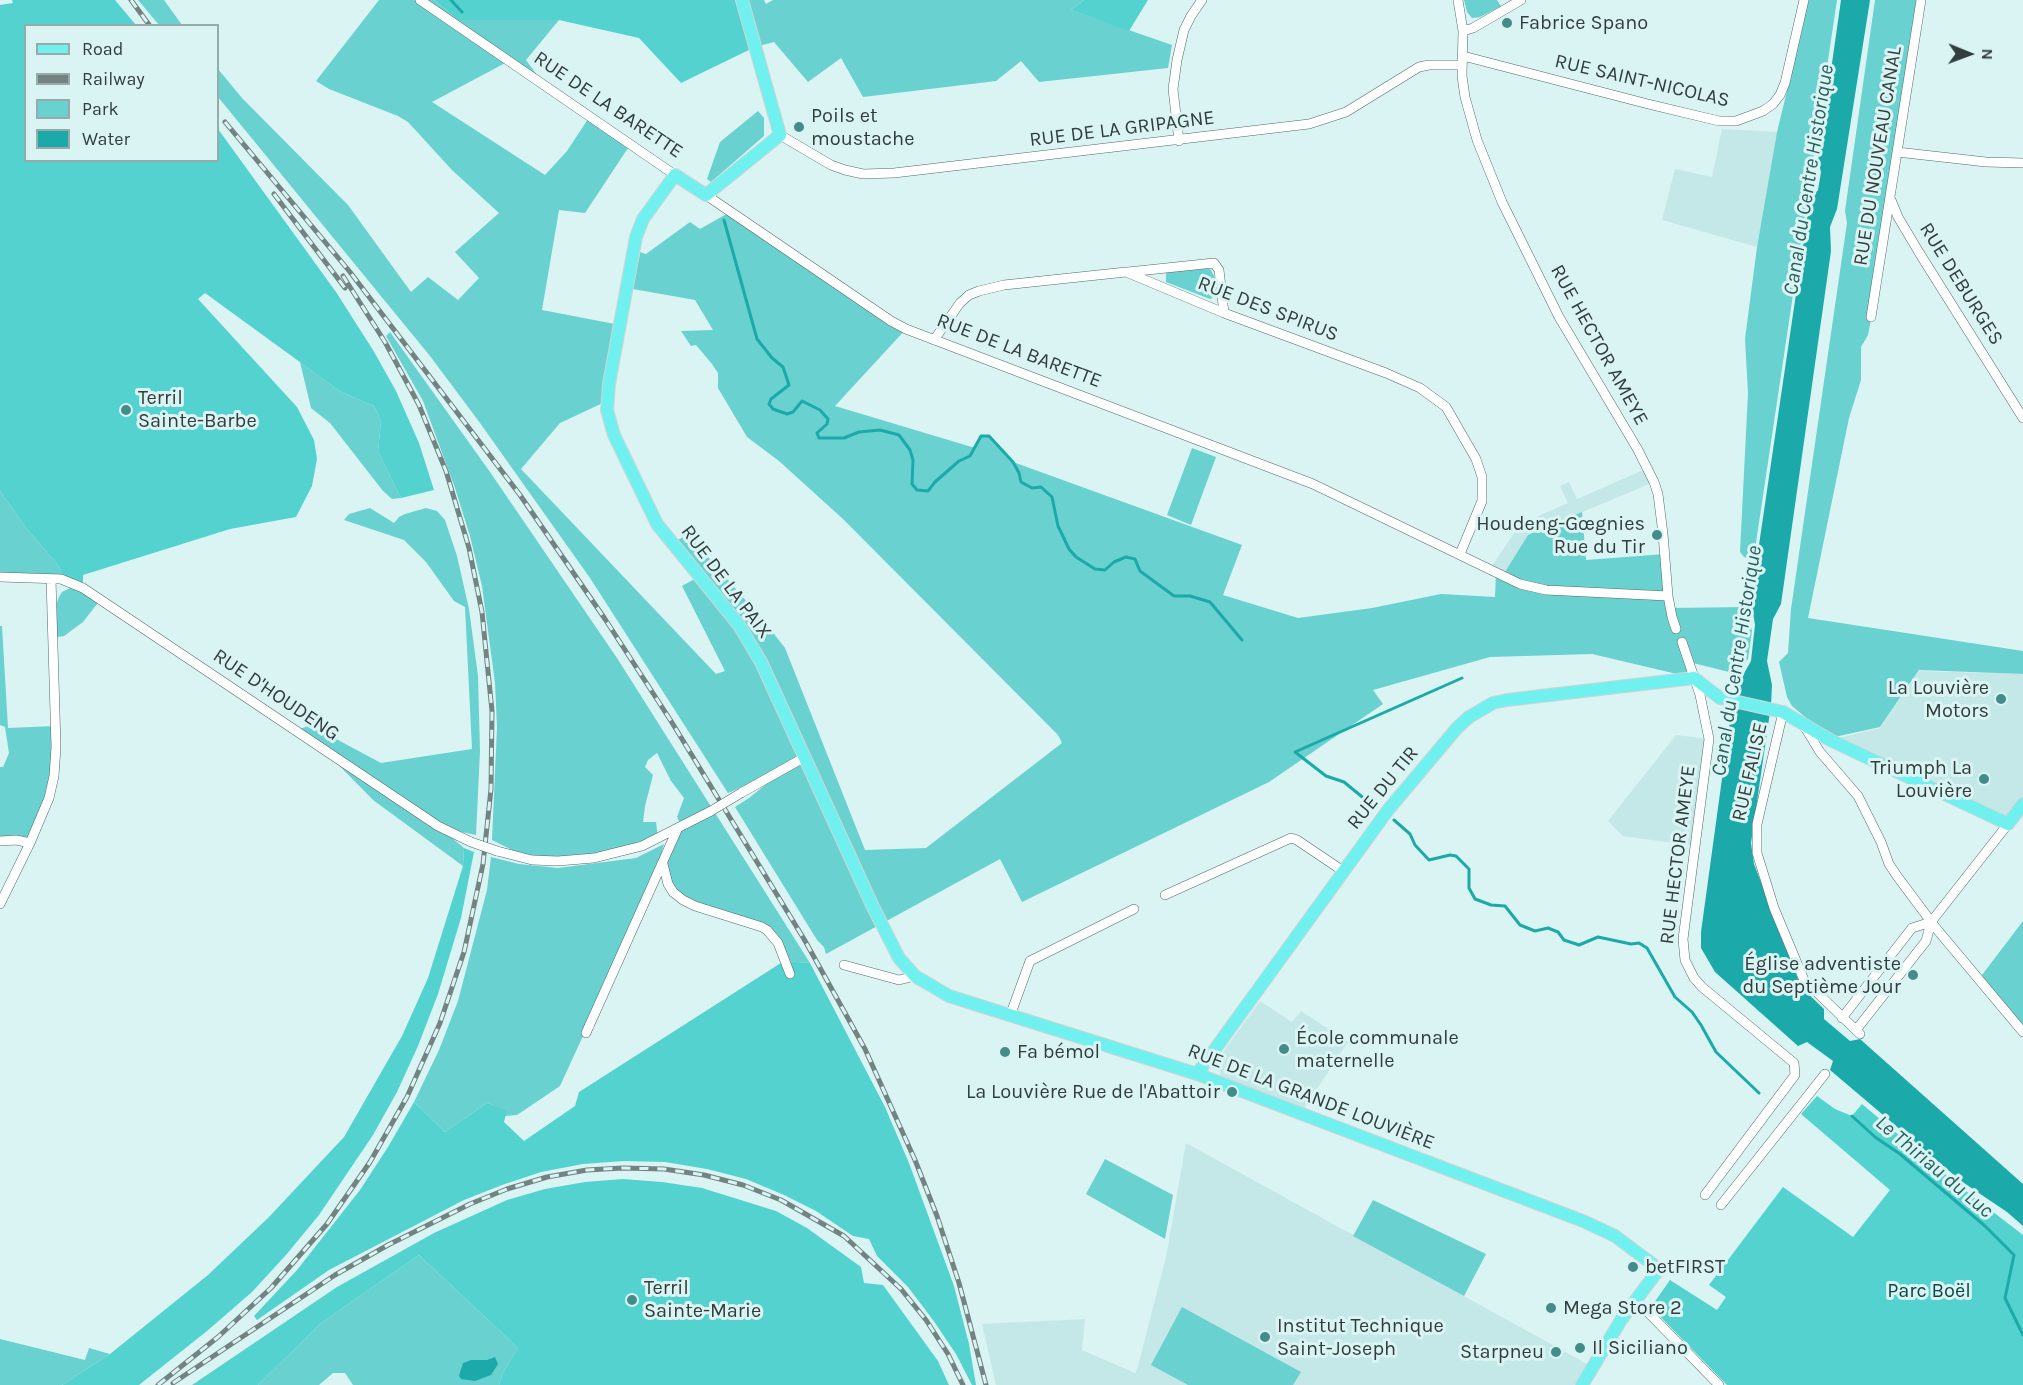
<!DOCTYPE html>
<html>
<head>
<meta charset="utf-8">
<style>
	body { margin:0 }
	#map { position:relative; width:2023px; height:1385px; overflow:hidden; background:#d9f4f3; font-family:Karla,sans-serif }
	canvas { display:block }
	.legend { position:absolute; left:24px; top:24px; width:195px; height:138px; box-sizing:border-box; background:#d9f4f3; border:2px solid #96abaa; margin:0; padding:8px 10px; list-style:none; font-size:18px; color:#323d3d }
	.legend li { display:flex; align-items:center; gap:12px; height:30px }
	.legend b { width:30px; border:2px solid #96abaa }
	.north { position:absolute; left:1939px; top:24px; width:60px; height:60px; -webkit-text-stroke:4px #d9f4f3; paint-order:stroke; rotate:91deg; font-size:16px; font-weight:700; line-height:24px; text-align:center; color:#323d3d }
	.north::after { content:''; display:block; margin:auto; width:21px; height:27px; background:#323d3d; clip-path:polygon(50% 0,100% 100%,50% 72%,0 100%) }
</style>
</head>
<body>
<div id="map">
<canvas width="2023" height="1385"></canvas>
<ul class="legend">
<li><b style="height:8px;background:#70f1ef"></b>Road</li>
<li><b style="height:8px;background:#728382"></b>Railway</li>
<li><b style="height:16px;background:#69d1cf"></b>Park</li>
<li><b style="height:16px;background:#1baaa9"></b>Water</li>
</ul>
<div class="north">N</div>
</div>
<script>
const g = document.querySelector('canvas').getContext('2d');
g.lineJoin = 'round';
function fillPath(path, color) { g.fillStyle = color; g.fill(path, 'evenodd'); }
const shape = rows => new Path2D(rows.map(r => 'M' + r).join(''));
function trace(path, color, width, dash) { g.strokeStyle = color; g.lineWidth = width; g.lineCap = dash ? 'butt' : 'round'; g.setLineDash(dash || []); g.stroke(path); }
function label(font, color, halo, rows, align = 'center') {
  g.font = font + ' Karla,sans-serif'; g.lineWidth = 6; g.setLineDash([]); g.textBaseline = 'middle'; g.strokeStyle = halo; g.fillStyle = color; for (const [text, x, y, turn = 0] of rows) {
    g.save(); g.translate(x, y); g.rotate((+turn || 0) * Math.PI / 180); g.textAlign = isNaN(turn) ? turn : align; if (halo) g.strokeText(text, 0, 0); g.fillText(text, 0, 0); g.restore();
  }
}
fillPath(shape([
	[1722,129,1777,132,1757,247,1662,220,1675,169,1712,177],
	[1648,468,1654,482,1528,535,1503,575,1490,569,1520,524,1568,503,1560,486,1569,482,1577,499],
	[1919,671,2023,674,2023,804,2008,824,1830,740,1880,728],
	[1676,735,1709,739,1695,846,1623,836,1608,821],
	[1260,1001,1292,1022,1301,1011,1348,1042,1303,1110,1218,1077,1221,1073,1212,1067],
	[1186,1143,1580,1360,1591,1367,1582,1385,996,1385,982,1324,1085,1319,1082,1350,1135,1373,1138,1366,1166,1257]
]), '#c4e8e7');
fillPath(shape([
	[138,0,164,0,182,25,159,25],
	[379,0,434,0,458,20,559,20,526,60,545,86,509,61,432,102,545,175,567,151,590,116,630,145,585,213,559,210,542,310,620,325,607,401,560,423,521,469,716,674,725,671,682,586,700,576,672,542,689,535,767,625,785,648,865,850,926,848,1062,743,1058,735,843,519,779,461,747,437,718,388,718,373,712,364,696,345,691,346,681,331,713,330,695,300,633,289,640,252,646,254,690,222,700,229,730,212,906,329,835,406,975,448,981,436,989,436,1013,462,1242,545,1223,595,1298,618,1372,608,1441,594,1495,597,1496,572,1503,575,1528,535,1582,512,1586,560,1665,554,1670,608,1747,607,1752,631,1748,659,1737,674,1693,663,1694,678,1592,654,1490,657,1373,690,1383,704,1269,782,1022,902,1000,859,826,954,824,947,817,940,735,807,749,798,786,768,728,793,590,578,480,423,430,356,218,97,218,69,242,98,348,205,411,292,428,277,458,300,479,278,455,252,499,213,452,170,408,122,398,116,329,89,316,81],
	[742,0,764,0,766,4,773,0,1084,0,1071,10,1172,45,1168,68,1039,82,1021,61,996,81,863,97,841,58,808,82,774,42,755,47],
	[1464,0,1497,0,1501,6,1480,17,1472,18,1467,12],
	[1804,0,1837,0,1754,556,1748,558,1744,557,1740,552,1748,393,1745,339,1757,247,1777,132,1788,87,1785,83],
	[1875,0,1921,0,1874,304,1868,335,1861,347,1861,380,1849,418,1808,618,2023,651,2023,674,1919,670,1880,727,1830,738,1792,706,1787,697,1779,662,1788,653,1791,609,1847,223,1845,211],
	[758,111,764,118,764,136,711,182,707,179,720,142],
	[1205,267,1211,270,1216,280,1217,292,1215,296,1210,299,1166,282,1166,272],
	[390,332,490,472,617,658,810,963,784,961,773,936,683,900,664,869,682,827,677,817,684,798,671,781,657,753,648,760,645,767,653,775,645,806,643,822,656,822,658,840,626,852,532,860,492,840,497,727,495,683,482,586,470,536,455,488,423,401,386,336],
	[300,362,341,392,374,406,381,421,378,451,401,498,392,499,383,491,330,423,311,408],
	[1192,448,1216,457,1191,525,1167,515],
	[0,491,27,529,58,565,61,571,61,579,0,577],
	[370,508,394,523,399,517,405,514,426,508,437,511,445,520,457,556,469,609,478,676,480,751,476,835,439,827,464,848,463,866,373,800,321,747,298,730,310,725,381,763,472,749,465,607,454,601,426,562,404,540,344,520,349,514],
	[70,588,82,589,101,599,83,622,64,636,52,638,54,611,59,597,62,592],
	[0,626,2,626,8,728,55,726,54,776,30,843,0,841,0,767,3,767,9,753,5,727,0,725],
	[664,844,654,881,560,1086,517,1115,505,1116,506,1110,487,1103,445,1132,414,1102,439,1050,458,1001,487,890,491,857,519,864,558,868,636,858],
	[2023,921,2023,1032,1979,979],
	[1105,1159,1173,1195,1165,1239,1086,1194],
	[1373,1200,1486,1254,1464,1296,1353,1236],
	[419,1255,518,1348,503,1373,499,1385,353,1385,345,1373,333,1373,319,1385,258,1385,321,1323],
	[1182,1307,1301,1372,1293,1385,1188,1385,1151,1365],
	[0,1339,85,1360,89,1348,110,1354,62,1385,0,1385]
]), '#69d1cf');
fillPath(shape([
	[12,0,115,0,136,25,26,26,26,160,218,160,218,129,336,292,373,350,396,391,419,443,434,490,401,498,378,451,381,421,374,406,341,392,205,293,198,299,297,407,314,440,317,459,312,486,296,517,230,529,83,575,83,588,61,579,61,571,58,565,27,529,0,491,0,5,13,3],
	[434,0,742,0,755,47,681,83,639,38,559,20,458,20],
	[1084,0,1148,0,1129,31,1071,10],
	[464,848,474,852,461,918,438,994,418,1046,397,1092,373,1135,319,1215,286,1255,252,1292,207,1331,139,1385,62,1385,110,1354,208,1275,269,1217,344,1137,402,1036,428,978,463,866],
	[784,961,810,963,885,1107,909,1163,954,1286,969,1344,976,1385,972,1385,956,1354,933,1320,908,1287,877,1256,869,1239,853,1236,816,1211,784,1195,746,1179,707,1169,665,1162,624,1161,583,1164,541,1172,502,1185,464,1200,329,1270,257,1320,254,1316,297,1270,360,1190,388,1147,414,1102,445,1132,487,1103,507,1110,504,1122,524,1141,575,1106,579,1092],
	[1817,1096,1835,1109,1852,1116,1862,1104,1957,1184,2023,1235,2023,1385,1727,1385,1651,1307,1670,1280,1717,1310,1726,1297,1709,1285,1783,1187,1853,1237,1890,1190,1801,1114],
	[623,1179,662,1182,702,1188,776,1211,807,1228,861,1267,864,1283,883,1285,938,1361,949,1385,499,1385,503,1373,518,1348,419,1255,321,1323,258,1385,192,1385,337,1287,434,1233,507,1200,545,1189,585,1182]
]), '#54d2d0');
fillPath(shape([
	[1841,0,1870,0,1837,209,1830,227,1831,251,1781,604,1773,619,1767,661,1772,685,1771,705,1751,843,1754,864,1801,987,1824,1009,1824,1019,1850,1041,1860,1039,2023,1184,2023,1226,2007,1212,1961,1181,1830,1070,1833,1061,1807,1042,1798,1046,1715,972,1701,948,1701,932,1734,691,1751,661,1755,625,1751,599,1810,199,1818,190,1821,172,1818,161],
	[495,1357,498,1364,491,1375,475,1381,461,1379,459,1376,463,1363,471,1360,487,1360]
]), '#1baaa9');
trace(shape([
	[451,0,462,12],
	[724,220,757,339,772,358,783,367,789,385,771,399,769,404,773,409,787,414,793,412,802,401,820,410,828,419,827,424,817,433,819,438,844,438,859,432,880,430,899,435,910,450,913,460,912,484,917,490,928,491,935,482,959,461,970,456,981,436,989,436,1013,462,1019,473,1021,482,1032,488,1041,487,1052,497,1058,526,1069,549,1076,557,1095,569,1105,570,1114,562,1126,557,1135,559,1140,571,1174,596,1190,596,1210,602,1242,640],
	[1372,805,1344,782,1326,776,1295,752,1462,678],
	[1394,820,1410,834,1415,845,1429,860,1450,855,1456,856,1469,869,1469,888,1475,899,1491,905,1505,906,1520,925,1535,931,1548,928,1558,932,1564,940,1579,945,1598,937,1631,944,1639,943,1647,948,1675,997,1692,1012,1701,1025,1716,1052,1759,1093],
	[1852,1116,1875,1137,1900,1154,1985,1226,2014,1255,2005,1298,2023,1335]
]), '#1baaa9', 3);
const minor = shape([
	[420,0,675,175],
	[1458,0,1463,31,1462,76,1465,97,1477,140,1502,202,1559,317,1638,450,1654,482,1658,494,1663,534,1668,596,1672,617,1676,629],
	[1463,31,1473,28,1521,0],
	[1463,56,1648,104,1719,121,1736,121,1763,111,1773,104,1780,95,1785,83,1804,0],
	[780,135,831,165,845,170,863,174,894,173,1309,124,1346,112,1419,67,1429,65,1462,65],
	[1179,141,1173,89,1177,60,1184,30,1191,16,1202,0],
	[1897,152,1986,162,2023,163],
	[706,195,891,321,906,329,1313,484,1520,584,1546,590,1668,596],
	[1891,200,1898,217,1920,254,2023,418],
	[1128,272,1214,263,1219,270,1224,313],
	[1871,317,1921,0],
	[934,340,960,303,969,295,979,291,1004,285,1126,272,1224,313,1386,373,1420,388,1446,407,1476,459,1482,477,1482,501,1460,554],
	[0,577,61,579,83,588,438,826,471,842],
	[1682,642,1700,695,1709,739,1683,939,1685,960,1694,978,1702,987,1794,1063,1795,1075,1705,1195],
	[1783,712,1757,824,1757,853,1774,908,1804,980,1860,1034],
	[1804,726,1820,752,1858,796,1881,842,1889,864,1897,876,1935,927,2023,1032],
	[741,793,805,757],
	[0,841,16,840,30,843],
	[497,851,532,860,558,861,594,858,642,846,711,811],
	[663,864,668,884,673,892,683,900,695,906,762,927,767,930,778,943,790,974],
	[1165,895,1291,838,1297,840,1343,871],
	[0,904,30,843,49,798,54,776,56,747,51,579],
	[844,965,899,980,915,976],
	[1010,1016,1030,961,1134,909],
	[1842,1018,1912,928,1931,922],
	[1856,1030,1926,941,1931,922,2008,824],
	[586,1033,677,830],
	[1721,1205,1825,1074],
	[1635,1299,1719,1385]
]);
const major = shape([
	[742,0,780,135,706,195,675,175,643,219,636,237,609,384,607,410,614,435,657,524,739,625,761,662,873,907,899,958,915,976,949,996,1197,1074,1583,1221,1615,1236,1659,1269,1621,1320,1582,1385],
	[1197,1074,1388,810,1457,728,1469,717,1493,703,1507,700,1694,678,1720,698,1783,712,1830,740,2008,824,2023,804]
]);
trace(minor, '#536a69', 10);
trace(major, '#d2d4d4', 14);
trace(minor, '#fff', 9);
trace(major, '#70f1ef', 12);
const rail = shape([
	[131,0,150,26],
	[225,122,350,272,520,495,605,619,671,721,804,939,865,1049,915,1160,937,1216,959,1283,986,1385],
	[274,194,345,288],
	[173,1383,335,1275,388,1245,470,1204,507,1189,547,1177,587,1170,623,1168,664,1169,704,1175,743,1185,781,1200,844,1236,901,1289,926,1320,948,1354,963,1385],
	[158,1385,218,1337,271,1288,327,1224,370,1162,407,1097,440,1023,464,952,483,864,491,789,492,711,482,612,469,548,446,471,419,405,385,342,343,276]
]);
trace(rail, '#728382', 5);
trace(rail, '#d9f4f3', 3, [9]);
const minorBridge = shape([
	[711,811,741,793],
	[471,842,497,851]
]);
trace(minorBridge, '#536a69', 10, []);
trace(minorBridge, '#fff', 9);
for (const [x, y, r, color] of [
	[1507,23,6,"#448c8a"],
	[799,127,6,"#448c8a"],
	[126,410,6,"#448c8a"],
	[1657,535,6,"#448c8a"],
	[2001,699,6,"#448c8a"],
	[1984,779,6,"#448c8a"],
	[1913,975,6,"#448c8a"],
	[1284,1049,6,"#448c8a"],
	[1005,1052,6,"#448c8a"],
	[1232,1092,6,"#448c8a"],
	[1633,1267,6,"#448c8a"],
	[632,1300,6,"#448c8a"],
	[1551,1308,6,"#448c8a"],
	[1265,1337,6,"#448c8a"],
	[1580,1348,6,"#448c8a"],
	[1556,1352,6,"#448c8a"]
]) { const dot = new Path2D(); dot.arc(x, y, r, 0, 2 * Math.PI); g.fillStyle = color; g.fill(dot); trace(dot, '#d9f4f3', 2); }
label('20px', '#323d3d', '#d9f4f3', [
	["Fabrice Spano",1519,23],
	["Poils et",811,116],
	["moustache",811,139],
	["Terril",138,398],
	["Sainte-Barbe",138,421],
	["Houdeng-Gœgnies",1645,524,"right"],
	["Rue du Tir",1645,547,"right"],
	["La Louvière",1989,688,"right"],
	["Motors",1989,711,"right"],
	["Triumph La",1972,768,"right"],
	["Louvière",1972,791,"right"],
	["Église adventiste",1901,964,"right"],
	["du Septième Jour",1901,987,"right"],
	["École communale",1296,1038],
	["maternelle",1296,1061],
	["Fa bémol",1017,1052],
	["La Louvière Rue de l'Abattoir",1220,1092,"right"],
	["betFIRST",1645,1267],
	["Terril",644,1288],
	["Sainte-Marie",644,1311],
	["Mega Store 2",1563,1308],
	["Institut Technique",1277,1326],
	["Saint-Joseph",1277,1349],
	["Il Siciliano",1592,1348],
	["Starpneu",1544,1352,"right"]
], 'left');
label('20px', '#323d3d', '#d9f4f3', [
	["RUE SAINT-NICOLAS",1642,81,13],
	["RUE DE LA BARETTE",608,105,34],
	["RUE DE LA GRIPAGNE",1122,129,-7],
	["RUE DU NOUVEAU CANAL",1878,156,-81],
	["RUE DEBURGES",1961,284,58],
	["RUE DES SPIRUS",1268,309,21],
	["RUE HECTOR AMEYE",1599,345,61],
	["RUE DE LA BARETTE",1019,351,21],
	["RUE DE LA PAIX",726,582,53],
	["RUE D'HOUDENG",276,695,34],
	["RUE FALISE",1750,772,-77],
	["RUE DU TIR",1383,788,-51],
	["RUE HECTOR AMEYE",1678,855,-83],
	["RUE DE LA GRANDE LOUVIÈRE",1311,1097,21]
]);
label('20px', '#0e4747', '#d9f4f3', [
	["Parc Boël",1929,1291]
]);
label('italic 21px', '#2a5f5e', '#d9f4f3', [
	["Canal du Centre Historique",1809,180,-81],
	["Canal du Centre Historique",1737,661,-81],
	["Le Thiriau du Luc",1934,1167,40]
]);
</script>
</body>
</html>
